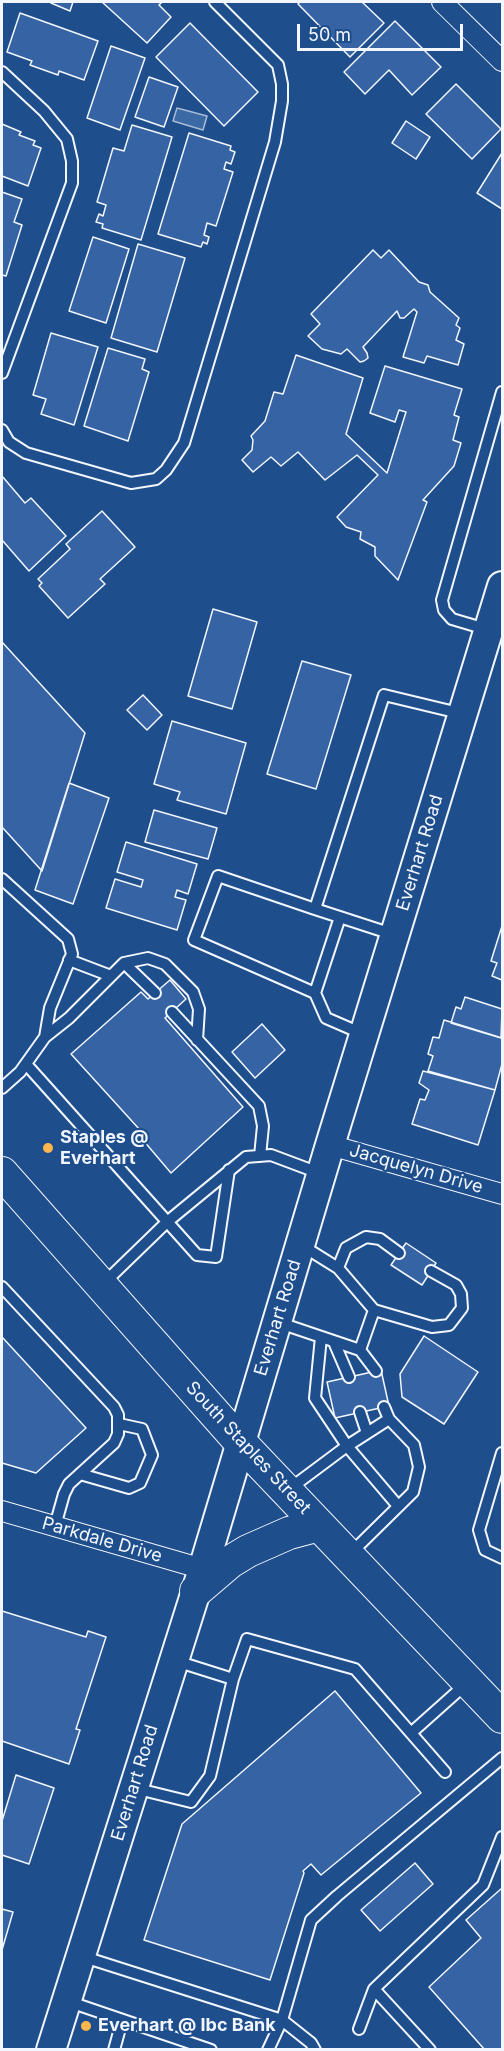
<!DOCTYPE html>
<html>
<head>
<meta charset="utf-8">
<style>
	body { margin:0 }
	#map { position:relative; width:504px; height:2051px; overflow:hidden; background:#1f4e8c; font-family:Inter,sans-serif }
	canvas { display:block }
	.frame { position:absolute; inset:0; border:3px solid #f2f6ff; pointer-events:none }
	.scale { position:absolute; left:297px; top:24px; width:166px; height:27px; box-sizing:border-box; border:3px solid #f2f6ff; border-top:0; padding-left:8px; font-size:18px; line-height:21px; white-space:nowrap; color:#f2f6ff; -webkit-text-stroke:4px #1f4e8c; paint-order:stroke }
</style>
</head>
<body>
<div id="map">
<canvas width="504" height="2051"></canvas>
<div class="frame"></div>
<div class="scale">50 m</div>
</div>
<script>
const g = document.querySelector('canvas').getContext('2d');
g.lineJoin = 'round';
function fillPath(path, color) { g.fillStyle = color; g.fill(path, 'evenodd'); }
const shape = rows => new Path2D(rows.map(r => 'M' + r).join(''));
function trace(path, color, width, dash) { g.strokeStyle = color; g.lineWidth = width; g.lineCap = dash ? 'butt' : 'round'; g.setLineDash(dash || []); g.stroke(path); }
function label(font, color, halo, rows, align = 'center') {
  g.font = font + ' Inter,sans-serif'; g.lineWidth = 4.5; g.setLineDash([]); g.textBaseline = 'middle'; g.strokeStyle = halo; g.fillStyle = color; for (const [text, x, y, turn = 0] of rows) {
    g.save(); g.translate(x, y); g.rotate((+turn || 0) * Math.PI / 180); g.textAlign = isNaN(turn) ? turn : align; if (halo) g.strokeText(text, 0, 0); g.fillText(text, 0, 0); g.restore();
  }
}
const water = shape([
	[177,108,207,116,203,130,173,121,177,108]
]);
fillPath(water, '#3b69a3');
trace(water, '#a8bbd7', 1.5);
const building = shape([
	[51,2,73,2,70,11,51,3,51,2],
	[102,2,162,2,159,5,171,17,147,43,102,2],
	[300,2,362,2,384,23,350,57,298,4,300,2],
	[20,13,98,41,84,80,59,71,58,75,30,65,32,61,7,52,20,13],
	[395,21,441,67,412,95,389,70,365,94,344,72,395,21],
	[190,23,258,92,224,126,156,57,190,23],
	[111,46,145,58,120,130,87,118,111,46],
	[149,77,178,87,164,127,135,117,149,77],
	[456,84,501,129,472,159,426,114,456,84],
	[406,121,430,137,416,159,392,143,406,121],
	[2,124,21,132,19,135,35,141,33,145,41,148,28,186,2,176,2,124],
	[132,125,172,137,141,240,102,228,103,224,96,222,99,214,103,216,106,205,97,202,113,148,124,151,132,125],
	[189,133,231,146,230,150,235,152,231,164,226,162,224,169,233,172,216,226,207,223,204,235,209,237,207,244,203,242,201,247,158,234,189,133],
	[502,153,502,209,477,193,502,153],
	[2,192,22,199,14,222,22,225,6,276,2,275,2,192],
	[93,237,129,249,106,323,69,311,93,237],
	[138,244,185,258,157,352,111,338,138,244],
	[373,250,381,258,389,250,419,282,428,285,430,292,459,318,456,325,460,328,456,340,464,344,458,365,427,356,424,363,403,357,417,312,414,309,404,318,400,318,397,311,363,347,367,353,368,358,364,361,360,362,347,349,341,354,322,349,308,336,320,324,311,314,373,250],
	[51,333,98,347,74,425,41,414,46,399,33,395,51,333],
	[108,348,145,359,142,369,149,372,128,441,84,426,108,348],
	[296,355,363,378,346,434,387,473,406,412,399,410,395,422,370,413,385,366,462,389,454,415,459,417,453,440,461,443,454,466,423,500,427,502,398,580,375,556,375,547,360,539,361,532,346,527,337,517,378,475,357,455,325,480,298,452,281,466,271,457,253,472,242,460,252,450,253,440,251,436,265,421,274,392,283,394,296,355],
	[2,476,25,503,31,498,66,536,29,571,2,540,2,476],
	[102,511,135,547,100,579,105,584,68,618,39,586,42,583,38,579,70,549,66,544,102,511],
	[213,609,257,622,232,709,188,696,213,609],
	[2,642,85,733,42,871,2,827,2,642],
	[302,661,351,675,316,789,267,774,302,661],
	[143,695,162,715,147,730,127,710,143,695],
	[172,721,246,743,226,814,177,800,180,792,154,784,172,721],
	[69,783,109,798,73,904,35,890,69,783],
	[154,810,217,828,208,859,145,842,154,810],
	[126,842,197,864,188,894,177,890,175,897,186,900,177,930,106,908,115,879,141,887,143,880,117,872,126,842],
	[502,926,502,980,492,976,497,963,491,961,502,926],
	[170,980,186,999,165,1018,243,1107,171,1173,137,1133,140,1130,71,1054,141,992,148,999,170,980],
	[465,997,502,1009,501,1038,451,1023,456,1007,461,1009,465,997],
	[444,1020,502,1038,502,1064,495,1090,428,1071,433,1056,428,1054,433,1037,439,1038,444,1020],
	[262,1024,285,1050,255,1078,232,1052,262,1024],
	[423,1071,495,1090,478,1145,412,1124,420,1099,425,1100,429,1090,419,1083,423,1071],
	[406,1243,436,1263,422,1285,391,1265,406,1243],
	[424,1336,478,1372,444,1424,402,1397,400,1374,424,1336],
	[2,1337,86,1428,36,1473,2,1463,2,1337],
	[381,1370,389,1406,335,1418,327,1382,381,1370],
	[2,1611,86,1637,88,1631,106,1637,76,1729,80,1730,69,1764,2,1741,2,1611],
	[335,1691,421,1793,321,1875,311,1864,303,1871,304,1873,270,1980,144,1940,182,1824,335,1691],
	[16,1775,54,1788,29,1864,2,1855,2,1821,16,1775],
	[415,1863,433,1884,380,1931,361,1910,415,1863],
	[502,1888,502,2050,485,2050,429,1987,481,1938,466,1920,502,1888],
	[2,1909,13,1912,2,1950,2,1909]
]);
fillPath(building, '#3563a3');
trace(building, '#f2f6ff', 1.5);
const service = shape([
	[2,72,44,111,67,139,72,161,72,183,2,373],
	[2,430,9,442,26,453,131,483,156,479,166,470,184,443,275,142,282,101,282,84,278,65,215,2],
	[489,630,452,619,444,610,442,600,502,392],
	[2,879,68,939,72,954,50,1008,45,1037,20,1072,2,1088],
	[315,909,218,876,194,940,315,993,326,1018,363,1034],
	[392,934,315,909,384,695,463,714],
	[69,960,111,976],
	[124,963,155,993],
	[315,993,340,917],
	[172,1012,259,1106,263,1126,260,1156],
	[45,1037,69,1018,124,963,148,958,165,964,193,992,199,1009,197,1040],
	[26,1064,197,1255,216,1257,229,1170],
	[338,1268,346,1248,366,1237,380,1239,399,1253],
	[104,1283,167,1222,246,1157,271,1155,319,1173],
	[2,1287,114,1407,118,1415,118,1434,114,1443,69,1484,64,1494,55,1526],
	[374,1310,432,1327,449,1325,462,1308,461,1294,456,1285,431,1271],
	[277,1322,360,1350,374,1310,338,1268,301,1245],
	[334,1342,349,1377],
	[360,1350,376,1371],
	[384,1407,389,1419,347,1446,398,1506],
	[360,1412,367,1433],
	[502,1453,479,1530,485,1550,502,1558],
	[80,1474,129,1488,140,1483,152,1455,142,1429,119,1424],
	[288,1490,347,1446,315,1398,321,1337],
	[351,1553,413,1492,419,1467,414,1445,389,1419],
	[176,1661,233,1679],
	[411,1733,467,1683],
	[134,1788,191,1802,210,1776,233,1679,247,1639,355,1669,445,1772],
	[81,1956,282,2020,311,1920,337,1896,502,1758],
	[67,2001,211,2050],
	[359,2029,374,1989],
	[114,2050,122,2021],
	[268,2050,282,2020,311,2043,315,2050],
	[430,2050,374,1989,483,1885,502,1837]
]);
const minor = shape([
	[442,2,502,61],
	[330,1145,502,1194],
	[2,1511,203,1569]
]);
const secondary = shape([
	[51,2050,203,1569,330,1145,502,586]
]);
const primary = shape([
	[2,1173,240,1442,502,1717],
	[196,1591,230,1562,248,1551,289,1533,319,1525]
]);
trace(service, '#f2f6ff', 14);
trace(minor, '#f2f6ff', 22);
trace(secondary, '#f2f6ff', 32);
trace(primary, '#f2f6ff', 34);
trace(service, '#1f4e8c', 10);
trace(minor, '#1f4e8c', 20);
trace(secondary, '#1f4e8c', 28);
trace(primary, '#1f4e8c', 32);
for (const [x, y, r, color] of [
	[48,1148,6,"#ffb74d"],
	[86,2026,6,"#ffb74d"]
]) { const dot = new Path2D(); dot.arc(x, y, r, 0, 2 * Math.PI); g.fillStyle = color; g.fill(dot); trace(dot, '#1f4e8c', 2); }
label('18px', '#f2f6ff', '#1f4e8c', [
	["Everhart Road",420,853,-73],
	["Jacquelyn Drive",416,1169,16],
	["Everhart Road",278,1318,-73],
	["South Staples Street",248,1448,47],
	["Parkdale Drive",102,1540,16],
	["Everhart Road",135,1783,-73]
]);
label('bold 18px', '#f2f6ff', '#1f4e8c', [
	["Staples @",60,1138],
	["Everhart",60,1159],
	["Everhart @ Ibc Bank",98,2026]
], 'left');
</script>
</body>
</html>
